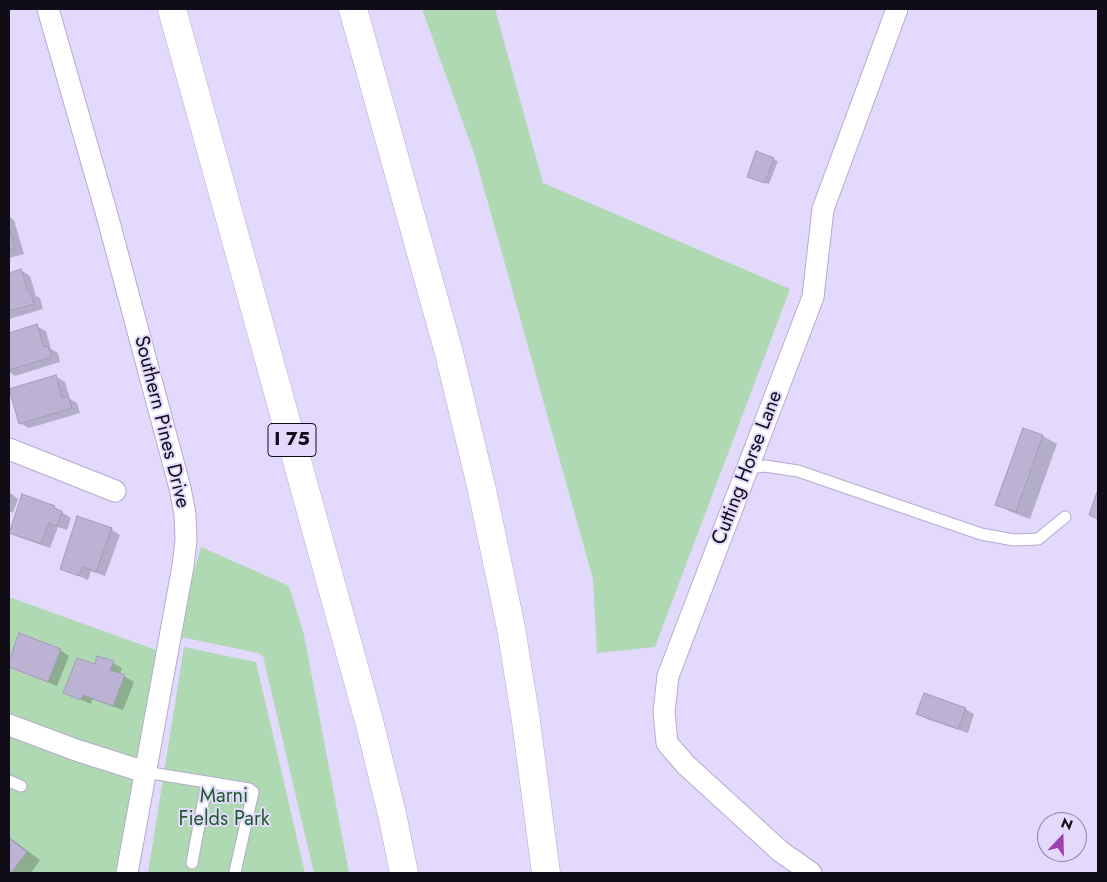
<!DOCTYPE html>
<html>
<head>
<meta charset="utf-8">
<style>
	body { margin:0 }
	#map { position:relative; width:1107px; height:882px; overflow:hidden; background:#e2d9fc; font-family:Jost,sans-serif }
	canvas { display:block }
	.frame { position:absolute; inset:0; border:10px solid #100d19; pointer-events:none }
	.north { position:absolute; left:1037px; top:812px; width:50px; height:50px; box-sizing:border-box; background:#e2d9fc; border:1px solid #8e87a1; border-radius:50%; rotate:21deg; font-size:14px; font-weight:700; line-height:20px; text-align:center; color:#100d19 }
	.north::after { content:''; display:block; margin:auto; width:18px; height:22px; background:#9b42ae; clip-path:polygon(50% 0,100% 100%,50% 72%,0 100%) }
</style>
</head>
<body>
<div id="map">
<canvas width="1107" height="882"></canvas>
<div class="frame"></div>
<div class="north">N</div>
</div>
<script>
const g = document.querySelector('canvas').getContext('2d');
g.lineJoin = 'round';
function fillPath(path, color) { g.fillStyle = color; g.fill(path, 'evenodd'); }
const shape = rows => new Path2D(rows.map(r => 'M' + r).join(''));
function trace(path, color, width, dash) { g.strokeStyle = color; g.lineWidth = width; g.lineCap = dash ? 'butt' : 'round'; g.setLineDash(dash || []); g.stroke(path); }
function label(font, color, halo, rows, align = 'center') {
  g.font = font + ' Jost,sans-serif'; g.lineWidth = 4; g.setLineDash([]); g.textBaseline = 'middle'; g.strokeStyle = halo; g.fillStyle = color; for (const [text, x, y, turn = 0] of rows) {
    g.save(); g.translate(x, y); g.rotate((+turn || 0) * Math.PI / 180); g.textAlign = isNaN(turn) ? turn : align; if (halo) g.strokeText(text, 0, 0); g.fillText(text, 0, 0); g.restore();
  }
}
fillPath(shape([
	[422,9,495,9,543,183,790,289,655,647,597,653,593,579,474,153],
	[201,547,289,586,304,635,349,873,314,873,263,656,258,653,186,638,181,639,175,646,139,873,9,873,9,597,170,655],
	[184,647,256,662,305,873,148,873]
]), '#afd9b2');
fillPath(shape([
	[757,153,778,161,769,184,752,178],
	[9,217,14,220,24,254,9,258],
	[21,270,30,276,36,296,40,298,43,309,9,319,9,274],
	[36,326,46,331,51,349,58,353,60,362,15,376,9,372,9,334],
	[55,376,65,382,70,399,77,403,80,413,29,428,20,423],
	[1023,429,1043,436,1057,444,1030,519,1011,512,997,504],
	[9,492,18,499,13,513,9,511],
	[54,507,71,518,67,530,58,527,50,548,19,537,10,532],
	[78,517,111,529,120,535,105,576,91,571,88,580,61,568],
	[20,635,60,650,69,656,57,686,9,666],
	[113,663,122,668,120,674,134,682,123,710,92,699,91,704,65,693],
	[965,709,974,714,968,733,927,719,918,714],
	[9,837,40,860,31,873,9,873]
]), '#0003');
const building = shape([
	[756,151,774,158,765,183,747,177,756,151],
	[9,227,15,249,9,250,9,227],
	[21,269,28,292,30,291,34,304,9,311,9,273,21,269],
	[37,324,44,347,48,346,52,357,9,370,9,333,37,324],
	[56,375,62,398,68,396,72,408,19,424,9,389,56,375],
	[1023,428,1043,435,1016,512,995,505,1023,428],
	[1098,489,1098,519,1089,515,1098,489],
	[22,494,55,506,54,508,62,511,57,526,49,523,41,544,9,533,22,494],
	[77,516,112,528,96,572,82,567,79,576,60,569,77,516],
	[19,633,61,649,48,682,9,667,9,661,19,633],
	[97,656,114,661,110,670,125,675,113,706,83,695,81,700,63,693,77,658,95,664,97,656],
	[924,693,966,708,958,729,916,714,924,693],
	[9,838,27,852,11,873,9,873,9,838]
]);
fillPath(building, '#bbb2d4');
trace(building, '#a49bbc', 1);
const lane = shape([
	[748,468,765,466,798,471,981,534,1014,540,1038,539,1065,517],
	[145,772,249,789,253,792,235,872],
	[9,781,21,786],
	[192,863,207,782]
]);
const street = shape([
	[48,9,107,215,180,488,185,514,186,540,183,566,127,873],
	[9,449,115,491],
	[9,725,76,750,145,772],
	[811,873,780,851,686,765,667,743,664,712,668,676,813,297,823,209,897,9]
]);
const highway = shape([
	[172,9,369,721,392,814,404,873],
	[353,9,449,353,482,490,511,628,526,721,546,873]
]);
trace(lane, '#b4abcd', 13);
trace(street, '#b4abcd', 23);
trace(highway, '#b4abcd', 29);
trace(lane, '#fff', 11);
trace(street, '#fff', 21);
trace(highway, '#fff', 28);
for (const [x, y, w] of [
	[292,440,48]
]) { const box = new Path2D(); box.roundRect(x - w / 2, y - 16.5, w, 33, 4); g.fillStyle = '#e2d9fc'; g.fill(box); trace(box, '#100d19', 1); }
label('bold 19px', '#100d19', null, [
	["I 75",292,440]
]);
label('20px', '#100d19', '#e2d9fc', [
	["Southern Pines Drive",161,422,76],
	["Cutting Horse Lane",748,468,-69]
]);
label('20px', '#1e5d28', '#e2d9fc', [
	["Marni",224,797],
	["Fields Park",224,820]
]);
</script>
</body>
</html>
